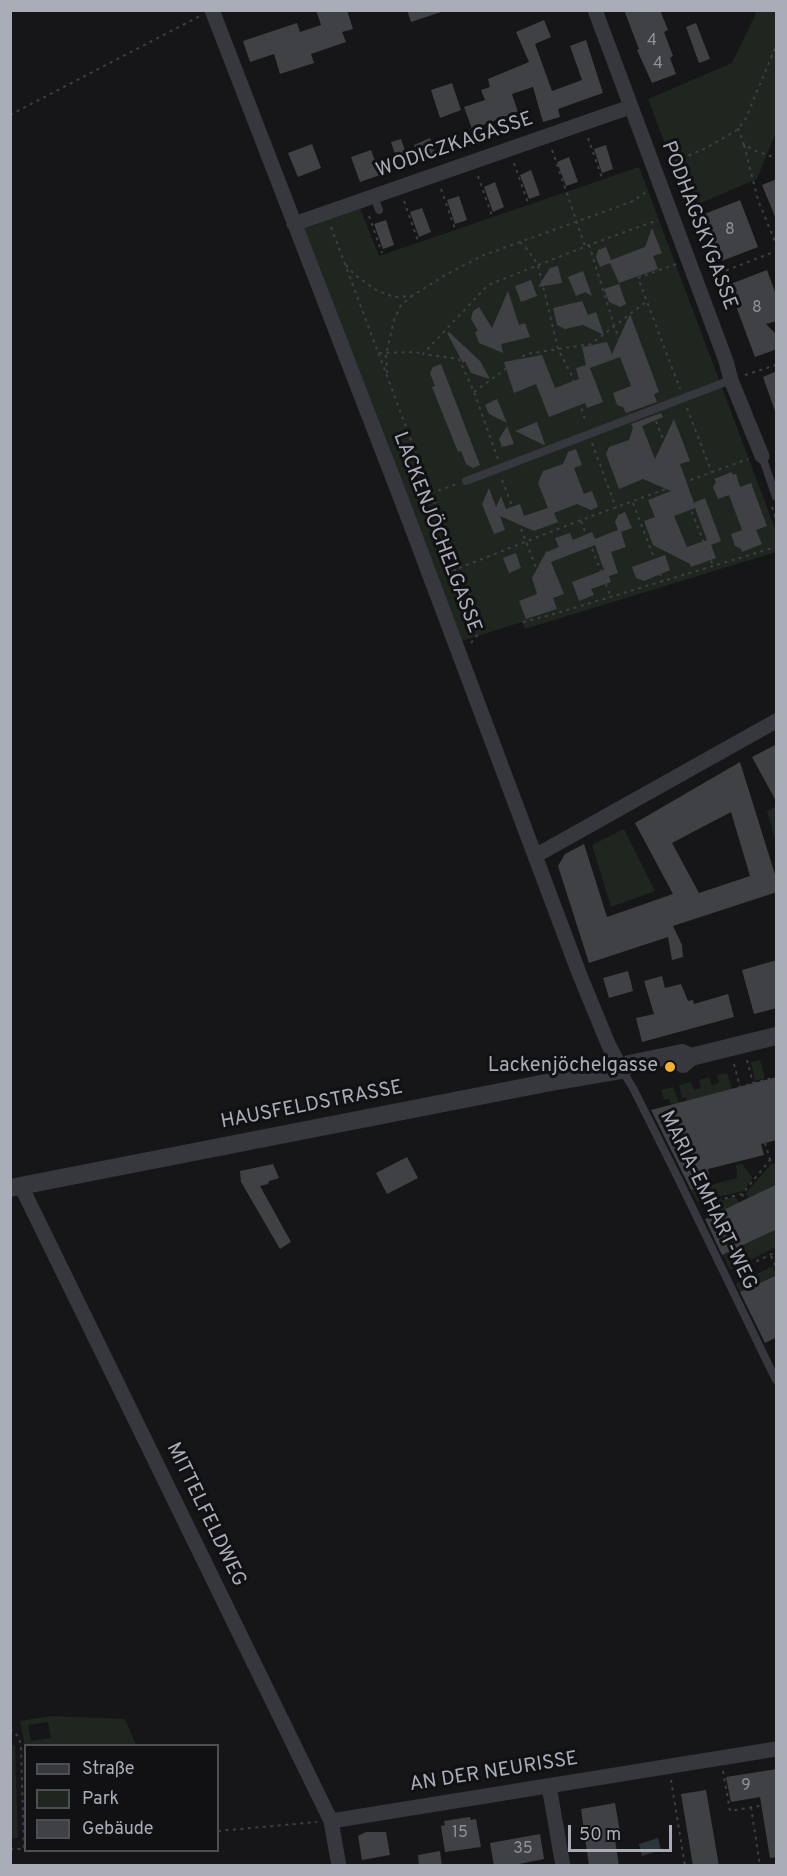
<!DOCTYPE html>
<html>
<head>
<meta charset="utf-8">
<style>
	body { margin:0 }
	#map { position:relative; width:787px; height:1876px; overflow:hidden; background:#161618; font-family:Overpass,sans-serif }
	canvas { display:block }
	.frame { position:absolute; inset:0; border:12px solid #a8adb8; pointer-events:none }
	.legend { position:absolute; left:24px; top:1744px; width:195px; height:108px; box-sizing:border-box; background:#111113; border:2px solid #4d4f55; margin:0; padding:8px 10px; list-style:none; font-size:18px; color:#a8adb8 }
	.legend li { display:flex; align-items:center; gap:12px; height:30px }
	.legend b { width:30px; border:2px solid #4d4f55 }
	.scale { position:absolute; left:568px; top:1825px; width:104px; height:27px; box-sizing:border-box; border:3px solid #a8adb8; border-top:0; padding-left:8px; font-size:18px; line-height:21px; white-space:nowrap; color:#a8adb8; -webkit-text-stroke:4px #111113; paint-order:stroke }
</style>
</head>
<body>
<div id="map">
<canvas width="787" height="1876"></canvas>
<div class="frame"></div>
<ul class="legend">
<li><b style="height:8px;background:#37383d"></b>Straße</li>
<li><b style="height:16px;background:#1e261f"></b>Park</li>
<li><b style="height:16px;background:#404145"></b>Gebäude</li>
</ul>
<div class="scale">50 m</div>
</div>
<script>
const g = document.querySelector('canvas').getContext('2d');
g.lineJoin = 'round';
function fillPath(path, color) { g.fillStyle = color; g.fill(path, 'evenodd'); }
const shape = rows => new Path2D(rows.map(r => 'M' + r).join(''));
function trace(path, color, width, dash) { g.strokeStyle = color; g.lineWidth = width; g.lineCap = dash ? 'butt' : 'round'; g.setLineDash(dash || []); g.stroke(path); }
function label(font, color, halo, rows, align = 'center') {
  g.font = font + ' Overpass,sans-serif'; g.lineWidth = 6; g.setLineDash([]); g.textBaseline = 'middle'; g.strokeStyle = halo; g.fillStyle = color; for (const [text, x, y, turn = 0] of rows) {
    g.save(); g.translate(x, y); g.rotate((+turn || 0) * Math.PI / 180); g.textAlign = isNaN(turn) ? turn : align; if (halo) g.strokeText(text, 0, 0); g.fillText(text, 0, 0); g.restore();
  }
}
fillPath(shape([
	[757,11,776,11,776,132,757,179,689,208,648,99,732,63],
	[639,167,776,531,776,552,525,629,522,622,462,641,303,229,360,208,379,256],
	[776,806,776,843,767,811],
	[624,829,655,891,611,907,592,845],
	[760,1060,765,1078,755,1081,751,1062],
	[727,1073,732,1089,687,1101,686,1097,682,1098,679,1085,691,1082,694,1090,701,1088,699,1080,709,1077,712,1085,719,1083,717,1075],
	[673,1087,679,1102,671,1105,669,1099,664,1100,661,1090],
	[776,1163,776,1184,748,1198,746,1193,771,1164],
	[742,1164,753,1178,743,1191,697,1202,691,1190,737,1178,736,1165],
	[733,1197,736,1198,739,1203,713,1215,708,1206,710,1204],
	[776,1229,776,1247,730,1270,723,1255],
	[773,1266,776,1275,740,1292,736,1284],
	[52,1716,125,1719,136,1745,26,1746,25,1784,24,1741,20,1721],
	[48,1722,51,1738,31,1741,28,1725],
	[15,1745,18,1838,11,1839,10,1746]
]), '#1e261f');
fillPath(shape([
	[658,1838,661,1850,642,1856,639,1844]
]), '#2c353c');
fillPath(shape([
	[316,10,347,10,353,29,342,32,346,42,311,54,314,63,280,74,274,54,250,62,243,41,297,23,300,32,321,25],
	[407,10,440,10,441,12,411,22],
	[624,10,660,10,668,30,664,32,673,56,670,58,676,74,652,83,637,50,639,49],
	[544,20,551,37,535,44,552,91,582,80,570,46,586,40,603,93,558,109,560,117,543,122,533,87,512,94,518,112,472,129,464,107,485,100,481,90,490,87,488,79,529,62,516,32],
	[696,23,710,59,699,63,686,27],
	[452,83,461,110,440,118,431,90],
	[430,138,436,156,420,161,414,145],
	[401,139,406,153,396,157,391,142],
	[312,144,321,168,298,177,288,153],
	[606,145,613,169,602,173,594,149],
	[371,150,380,175,360,182,351,157],
	[569,157,578,182,566,186,557,162],
	[531,170,540,195,529,199,520,175],
	[777,179,777,219,776,219,762,185],
	[495,182,504,207,493,212,484,187],
	[459,196,467,220,455,224,447,200],
	[740,200,758,247,719,262,702,215],
	[422,208,431,232,419,237,410,212],
	[386,220,394,245,383,249,374,224],
	[652,228,662,253,653,256,658,269,619,283,610,263,600,267,596,257,598,250,606,247,611,260,645,247],
	[558,266,562,283,538,287,550,268],
	[767,270,777,297,777,321,766,324,777,335,777,349,755,357,728,285],
	[583,271,592,296,585,292,576,296,568,277],
	[531,280,537,296,521,302,515,286],
	[619,284,626,304,620,307,609,302,604,289],
	[508,291,519,325,525,323,530,337,501,344,503,353,479,343,475,332,478,331,471,319,473,311,479,307,492,328],
	[582,301,588,315,596,312,604,335,583,325,565,329,557,325,553,308],
	[630,314,659,392,654,394,657,402,626,413,623,407,617,405,613,393,631,386,620,357,590,368,603,402,587,408,585,403,549,417,536,384,514,393,504,362,542,355,555,388,579,379,576,368,586,365,582,347,607,342,612,354],
	[449,332,480,361,490,379,471,373,465,361,463,363,447,333],
	[441,364,480,465,473,468,466,464,461,451,458,452,432,387,435,386,430,373,433,367],
	[777,371,777,411,775,411,763,377],
	[497,399,507,423,489,414,485,405],
	[661,413,663,417,642,426,655,459,674,419,690,461,680,464,694,503,705,498,721,541,711,545,716,558,691,567,690,564,653,545,644,521,655,517,648,500,671,491,643,479,619,489,606,454,609,447,629,440,633,428,631,424],
	[695,508,707,540,687,547,674,516],
	[537,422,545,444,544,445,515,431],
	[507,426,514,444,502,447,499,439],
	[576,449,582,465,574,468,584,494,592,491,598,507,591,510,577,504,554,513,558,522,534,531,500,516,505,530,494,534,482,504,489,488,496,507,501,496,506,509,520,504,524,516,548,508,538,483,543,471,563,464,568,452],
	[732,472,733,475,736,474,740,487,751,483,767,526,756,530,762,544,742,552,741,549,735,546,731,534,742,530,729,495,718,499,713,487,716,482,714,479],
	[625,512,632,528,621,532,626,547,611,552,618,573,609,576,611,582,591,589,594,595,579,601,572,582,604,570,595,545,551,562,564,594,553,598,557,609,526,619,519,601,537,594,532,578,547,550,547,552,559,547,555,538,570,533,573,540,592,532,595,539,618,530,615,522,618,515],
	[516,553,521,568,509,573,503,558],
	[665,555,670,570,644,581,636,578,632,567],
	[777,744,777,803,752,757],
	[740,762,777,881,777,892,673,926,682,945,683,957,672,960,668,937,589,963,558,866,565,854,584,844,607,917,673,894,635,823],
	[731,812,750,876,699,893,672,843],
	[777,960,777,1008,754,1014,742,970],
	[628,971,633,991,609,998,603,978],
	[662,976,665,988,681,984,688,1001,693,1000,694,1004,728,994,734,1017,642,1042,636,1018,654,1014,644,981],
	[777,1077,777,1140,761,1144,764,1155,708,1169,711,1185,691,1190,651,1110],
	[407,1157,418,1178,387,1194,376,1173],
	[273,1164,279,1178,269,1181,268,1184,260,1186,291,1242,280,1249,241,1182,240,1171],
	[777,1184,777,1229,722,1255,705,1219],
	[777,1275,777,1337,765,1343,740,1292],
	[777,1769,777,1857,770,1858,760,1797,731,1802,726,1777],
	[706,1790,719,1866,693,1866,681,1794],
	[615,1803,620,1832,614,1833,619,1866,589,1866,581,1809],
	[470,1817,471,1820,476,1819,481,1847,445,1852,441,1826,445,1825,444,1821],
	[366,1832,386,1832,390,1855,362,1860,358,1836],
	[540,1834,544,1859,509,1866,494,1866,490,1843],
	[440,1851,442,1866,419,1866,418,1855]
]), '#404145');
trace(shape([
	[10,115,200,16],
	[738,128,744,145,756,151,776,158],
	[588,138,602,178],
	[744,145,758,200,776,244],
	[552,150,585,246],
	[514,163,528,203],
	[668,165,708,147,737,130,745,120,776,46],
	[478,176,492,216],
	[441,189,455,229],
	[404,201,418,241],
	[369,216,382,253],
	[331,227,459,568,444,575],
	[520,242,527,249,538,265,558,349,572,376,586,423],
	[589,245,614,325,643,404],
	[676,264,638,278,680,389],
	[346,265,355,275,376,290,394,297,412,296,447,274,484,255,631,202,648,191],
	[712,276,776,251],
	[379,353,415,352,423,354],
	[387,373,386,355,394,320,401,305,412,296],
	[745,375,776,365],
	[474,392,526,354,591,344,647,301],
	[687,408,712,473],
	[656,421,713,566],
	[592,443,616,508],
	[498,459,474,392,459,359,423,354,488,285,589,245,658,220],
	[502,480,554,614],
	[417,498,457,484],
	[633,503,663,581],
	[772,507,776,519],
	[581,521,611,597],
	[523,622,554,614,776,547],
	[471,643,480,632,481,624,459,568,581,520,748,459],
	[747,1060,753,1083],
	[734,1064,740,1087,776,1077],
	[765,1143,770,1160],
	[742,1194,745,1200],
	[703,1204,742,1194,770,1160,776,1159],
	[707,1209,710,1217],
	[771,1256,776,1267],
	[736,1271,776,1252],
	[10,1729,19,1737,21,1748,24,1849],
	[723,1771,730,1811,776,1803],
	[671,1780,685,1866],
	[751,1807,760,1866],
	[218,1831,317,1822],
	[10,1849,26,1849]
]), '#3d3f44', 2, [3, 4.5]);
trace(shape([
	[374,196,379,210],
	[762,456,776,497],
	[466,481,731,380],
	[622,1070,633,1088,678,1178,776,1380]
]), '#37383d', 8);
trace(shape([
	[212,10,403,504,579,973,609,1046,622,1070],
	[595,10,726,361,731,380,762,456],
	[294,224,630,107],
	[535,856,776,721],
	[21,1186,331,1821,339,1866],
	[549,1786,563,1866],
	[331,1821,776,1749]
]), '#37383d', 15);
trace(shape([
	[683,1064,691,1057,776,1036],
	[10,1188,546,1083,622,1070,629,1064,682,1053,691,1057]
]), '#37383d', 18);
for (const [x, y, r, color] of [
	[670,1067,6,"#f2b134"]
]) { const dot = new Path2D(); dot.arc(x, y, r, 0, 2 * Math.PI); g.fillStyle = color; g.fill(dot); trace(dot, '#111113', 2); }
label('16px', '#8e929b', null, [
	["4",652,42],
	["4",658,65],
	["8",730,231],
	["8",757,309],
	["9",746,1787],
	["15",460,1834],
	["35",523,1850]
]);
label('20px', '#a8adb8', '#111113', [
	["WODICZKAGASSE",455,146,-19],
	["PODHAGSKYGASSE",698,226,69],
	["LACKENJÖCHELGASSE",436,533,69],
	["HAUSFELDSTRASSE",312,1106,-11],
	["MARIA-EMHART-WEG",707,1201,64],
	["MITTELFELDWEG",205,1515,64],
	["AN DER NEURISSE",494,1773,-9]
]);
label('20px', '#a8adb8', '#111113', [
	["Lackenjöchelgasse",658,1067]
], 'right');
</script>
</body>
</html>
